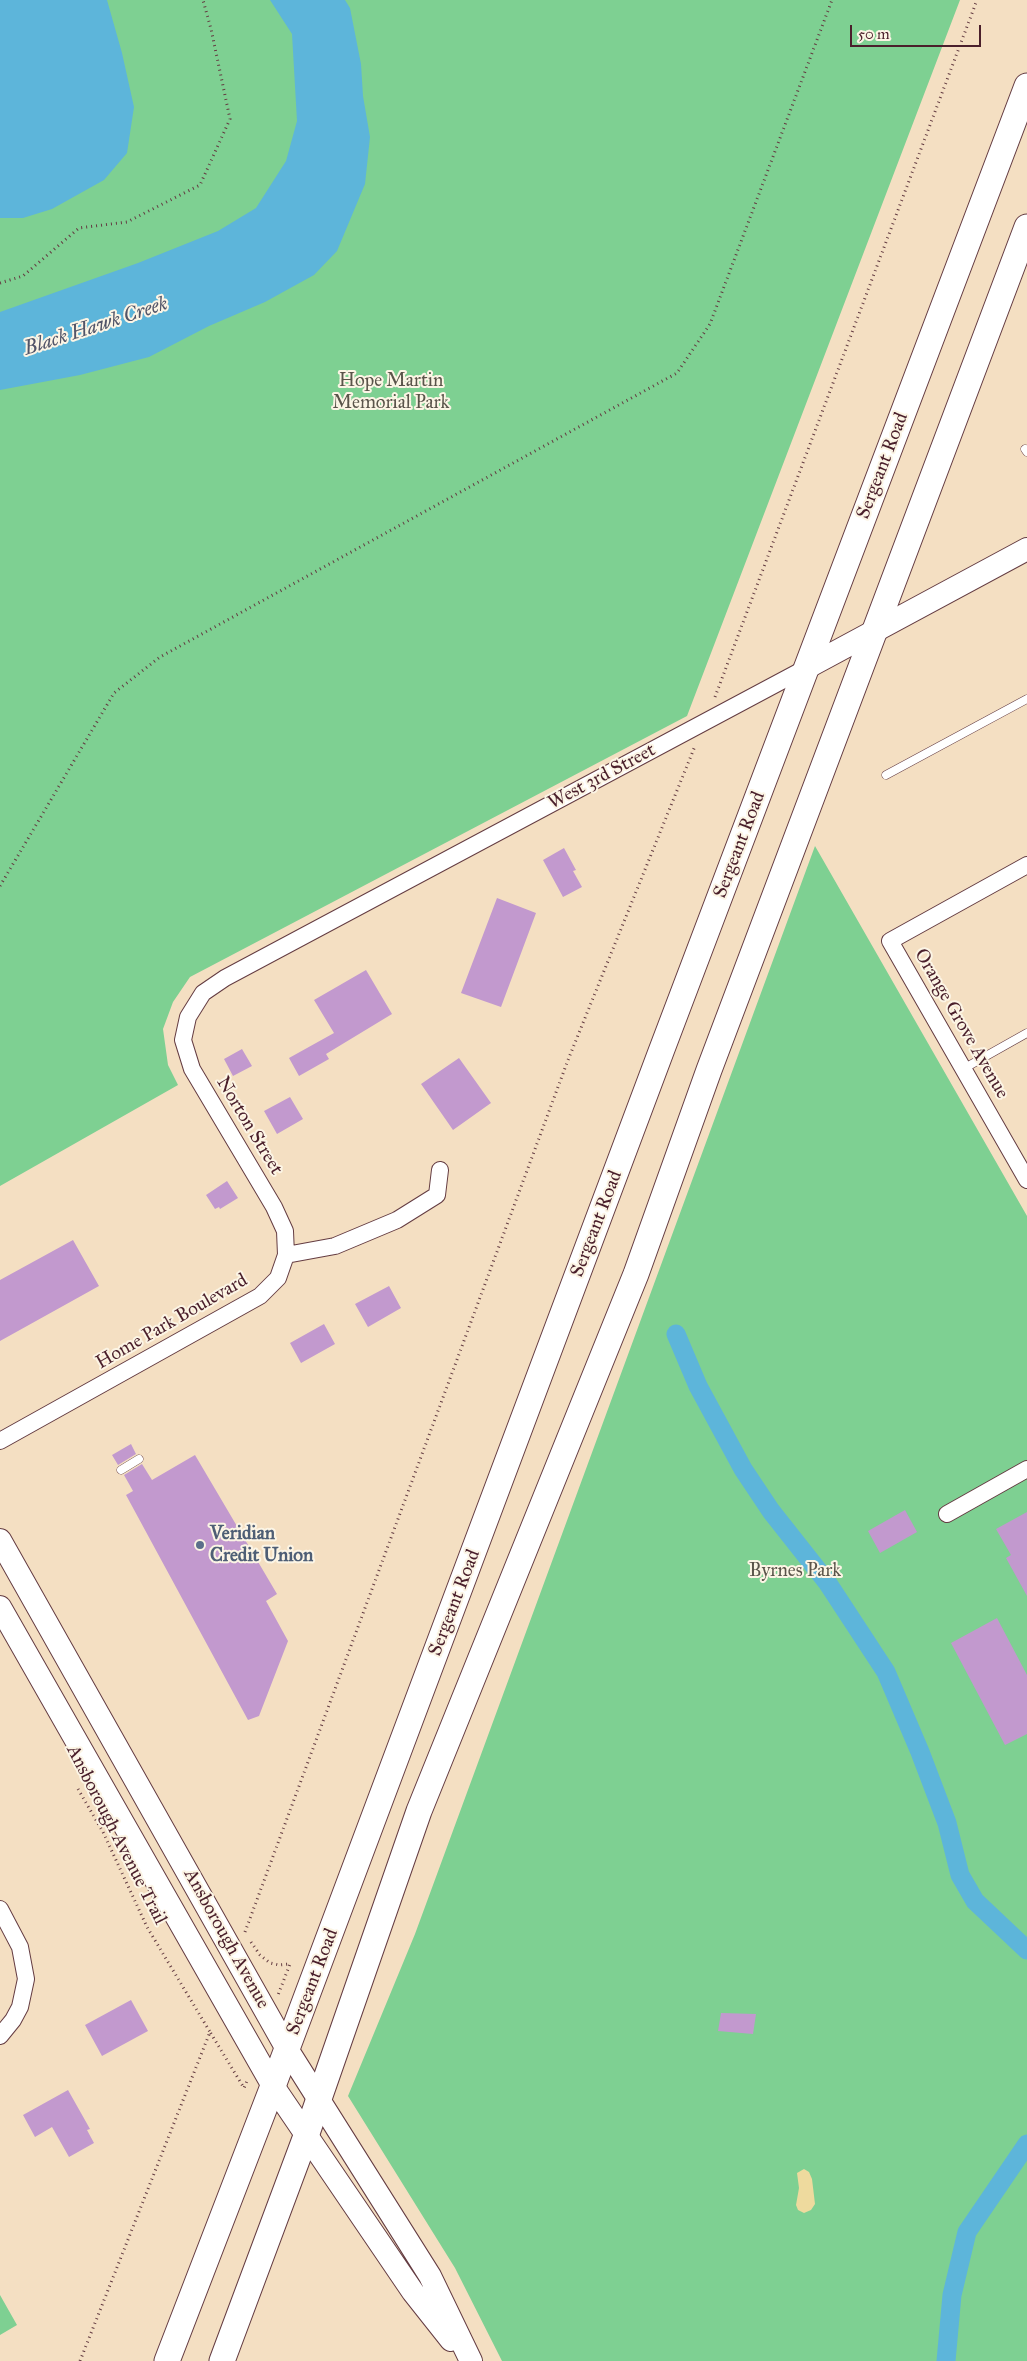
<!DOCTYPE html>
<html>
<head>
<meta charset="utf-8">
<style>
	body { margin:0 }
	#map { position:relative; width:1027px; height:2361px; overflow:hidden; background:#f4dfc2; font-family:"IM FELL Great Primer",serif }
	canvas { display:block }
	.scale { position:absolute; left:850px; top:25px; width:131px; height:22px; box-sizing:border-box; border:2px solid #4a1f2b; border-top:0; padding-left:6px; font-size:15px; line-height:18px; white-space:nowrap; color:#4a1f2b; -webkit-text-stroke:4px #fcf5e5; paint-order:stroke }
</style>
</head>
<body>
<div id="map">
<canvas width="1027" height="2361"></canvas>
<div class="scale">50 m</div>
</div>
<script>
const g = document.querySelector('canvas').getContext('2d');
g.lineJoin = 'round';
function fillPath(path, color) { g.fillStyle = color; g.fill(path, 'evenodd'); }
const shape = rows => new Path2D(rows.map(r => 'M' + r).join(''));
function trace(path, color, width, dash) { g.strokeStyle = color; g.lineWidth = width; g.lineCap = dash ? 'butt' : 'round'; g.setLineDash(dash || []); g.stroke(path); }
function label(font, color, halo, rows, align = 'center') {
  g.font = font + ' "IM FELL Great Primer",serif'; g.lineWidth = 4; g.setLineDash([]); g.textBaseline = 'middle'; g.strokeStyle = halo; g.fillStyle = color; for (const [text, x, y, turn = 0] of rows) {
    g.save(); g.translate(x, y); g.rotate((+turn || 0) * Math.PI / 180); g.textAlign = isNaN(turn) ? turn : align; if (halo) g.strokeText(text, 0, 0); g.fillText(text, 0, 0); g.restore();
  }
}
fillPath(shape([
	[0,0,960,0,687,716,190,977,173,1002,163,1029,168,1065,178,1085,0,1186],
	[815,846,1027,1216,1027,2361,502,2361,455,2268,348,2096,415,1934],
	[0,2295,17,2325,0,2335]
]), '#7ed092');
fillPath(shape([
	[804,2169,809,2172,812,2179,815,2204,811,2210,804,2213,798,2210,796,2205,799,2188,797,2173]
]), '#eeda9e');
fillPath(shape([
	[0,0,107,0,122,53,134,107,127,153,104,180,52,209,23,218,0,218],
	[270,0,345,0,350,8,361,64,363,96,370,137,365,184,337,251,314,275,265,302,209,326,149,357,80,375,0,390,0,312,138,263,218,231,256,208,286,161,297,121,292,34]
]), '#5db5da');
trace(shape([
	[676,1334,698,1386,743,1469,771,1511,827,1582,886,1672,920,1752,947,1823,960,1875,975,1901,1027,1950],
	[946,2361,952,2295,967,2232,1027,2144]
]), '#5db5da', 19);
fillPath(shape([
	[564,848,576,870,573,871,582,887,563,897,543,860],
	[497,898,536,913,501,1007,461,993],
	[366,970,392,1014,326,1054,329,1059,299,1076,289,1058,334,1033,314,1000],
	[242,1049,252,1066,233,1076,224,1059],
	[459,1058,491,1103,453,1130,421,1084],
	[290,1097,303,1119,277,1134,264,1111],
	[227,1181,238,1198,220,1209,219,1207,215,1209,206,1195],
	[73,1240,99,1286,0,1341,0,1280],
	[389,1286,401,1308,368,1327,355,1304],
	[324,1324,335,1344,301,1363,290,1343],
	[131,1444,136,1454,118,1465,112,1455],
	[195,1455,277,1594,266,1601,288,1641,259,1716,248,1720,126,1495,133,1491,124,1475,142,1464,152,1480],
	[905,1510,917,1532,880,1553,868,1531],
	[1027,1512,1027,1596,1006,1558,1011,1555,996,1529],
	[997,1618,1027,1675,1027,1734,1005,1745,951,1643],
	[131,2000,148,2031,102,2056,85,2025],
	[721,2013,756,2014,753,2034,718,2031],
	[68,2090,90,2129,87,2130,94,2143,69,2157,52,2127,35,2137,23,2115]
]), '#c299ce');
const lane = shape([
	[1025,449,1027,452],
	[886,775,1027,699],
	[963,1069,1027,1033],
	[121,1470,139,1459]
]);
const street = shape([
	[1027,865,890,941,1027,1180],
	[286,1255,335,1246,397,1220,437,1195,440,1170],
	[0,1441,260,1296,278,1278,286,1255,285,1231,274,1207,192,1069,183,1040,188,1017,203,993,225,978,806,668],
	[947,1514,1027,1469],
	[0,1909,20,1947,26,1979,20,2007,13,2020,0,2036]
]);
const secondary = shape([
	[806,668,1027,549],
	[0,1540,287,2049,430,2276,471,2361],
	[0,1607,273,2086,413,2292,451,2340]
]);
const primary = shape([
	[167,2361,273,2086,662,1049,1027,86],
	[222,2361,306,2136,419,1811,636,1274,709,1070,1027,227]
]);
trace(lane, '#643c42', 9);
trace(street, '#643c42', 18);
trace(secondary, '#643c42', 24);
trace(primary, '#643c42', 27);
trace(shape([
	[0,283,23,276,79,228,127,222,200,185,230,119,211,29,203,0],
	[715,697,977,0],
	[0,886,114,693,160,657,677,373,710,324,832,0],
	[78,1789,103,1832,147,1927,210,2032],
	[245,1932,568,1060,695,746],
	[251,1942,260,1955,270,1963,279,1965,290,1964,278,1995],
	[80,2361,210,2032,244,2088,247,2081]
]), '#643c42', 3, [1, 4]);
trace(lane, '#fff', 8);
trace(street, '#fff', 16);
trace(secondary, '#fff', 22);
trace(primary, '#fff', 25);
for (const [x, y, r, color] of [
	[200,1545,5,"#5c6f8a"]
]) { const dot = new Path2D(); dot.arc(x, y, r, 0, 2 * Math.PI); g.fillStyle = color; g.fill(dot); trace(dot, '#fcf5e5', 2); }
label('19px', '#5a544a', '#fcf5e5', [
	["Hope Martin",391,381],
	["Memorial Park",391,403],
	["Byrnes Park",795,1571]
]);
label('19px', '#4a1f2b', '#fcf5e5', [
	["Sergeant Road",883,466,-69],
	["West 3rd Street",602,777,-28],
	["Sergeant Road",740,845,-69],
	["Orange Grove Avenue",961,1024,60],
	["Norton Street",249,1126,59],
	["Sergeant Road",597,1224,-69],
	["Home Park Boulevard",172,1322,-30],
	["Sergeant Road",455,1603,-69],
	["Ansborough Avenue Trail",116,1835,63],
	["Ansborough Avenue",226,1939,61],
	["Sergeant Road",313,1982,-69]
]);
label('bold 19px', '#4e5e75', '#fcf5e5', [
	["Veridian",210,1534],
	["Credit Union",210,1556]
], 'left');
label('italic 20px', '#515468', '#fcf5e5', [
	["Black Hawk Creek",96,327,-18]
]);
</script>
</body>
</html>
